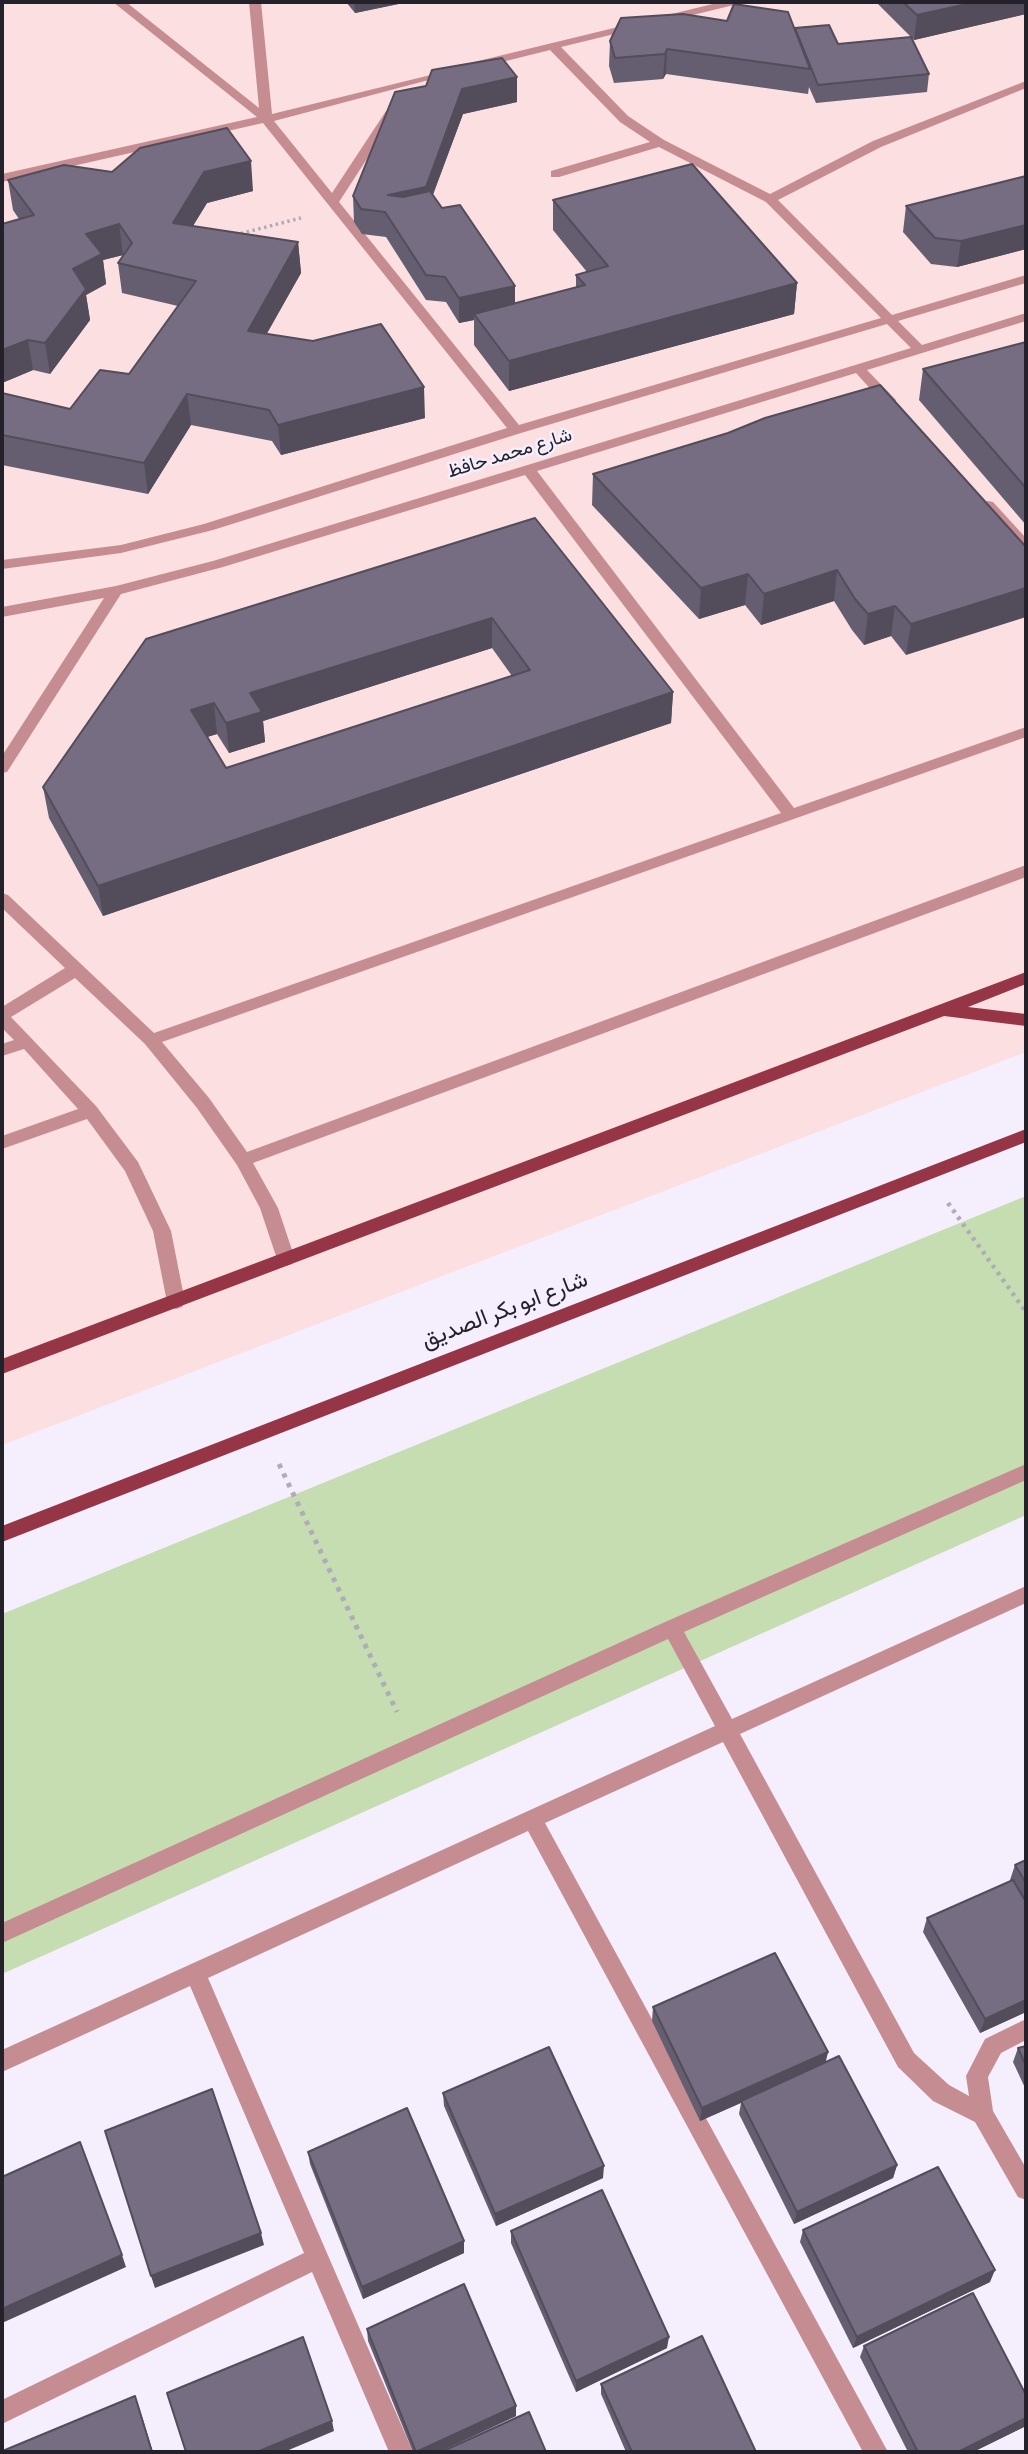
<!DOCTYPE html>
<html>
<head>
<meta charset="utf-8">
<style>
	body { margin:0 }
	#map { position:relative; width:1028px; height:2454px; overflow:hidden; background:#f4eefd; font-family:"Sofia Sans Condensed",sans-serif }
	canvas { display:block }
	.frame { position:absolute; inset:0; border:4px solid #24212a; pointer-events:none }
</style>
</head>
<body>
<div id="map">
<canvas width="1028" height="2454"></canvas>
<div class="frame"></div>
</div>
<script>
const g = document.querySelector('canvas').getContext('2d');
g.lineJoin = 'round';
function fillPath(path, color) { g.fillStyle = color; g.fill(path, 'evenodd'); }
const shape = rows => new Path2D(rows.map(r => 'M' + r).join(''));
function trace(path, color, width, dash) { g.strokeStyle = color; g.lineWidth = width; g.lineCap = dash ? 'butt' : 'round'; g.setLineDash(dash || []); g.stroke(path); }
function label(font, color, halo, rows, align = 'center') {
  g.font = font + ' "Sofia Sans Condensed",Vazirmatn,sans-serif'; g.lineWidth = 5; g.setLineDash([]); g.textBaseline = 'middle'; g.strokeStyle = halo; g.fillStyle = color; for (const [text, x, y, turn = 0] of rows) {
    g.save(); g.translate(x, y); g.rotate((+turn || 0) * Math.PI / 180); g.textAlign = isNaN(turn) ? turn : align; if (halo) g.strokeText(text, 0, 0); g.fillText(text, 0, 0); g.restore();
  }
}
fillPath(shape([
	[2,2,1026,2,1026,1052,2,1445]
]), '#fbdfe1');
fillPath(shape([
	[1026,1196,1026,1515,2,1974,2,1614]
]), '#c6ddb2');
trace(shape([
	[235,235,301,218]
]), '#b0abb8', 3.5, [2.5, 3.5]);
trace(shape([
	[948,1203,1026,1312]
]), '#b0abb8', 4.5, [3.5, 5]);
trace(shape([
	[279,1464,397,1712]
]), '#b0abb8', 5, [4.5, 6]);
fillPath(shape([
	[113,2,126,2,259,108,249,2,261,2,272,114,455,69,455,73,274,121,332,193,386,111,394,111,396,114,339,202,519,425,881,318,766,202,659,147,559,177,551,177,551,171,650,142,620,122,550,50,478,68,474,66,474,62,721,2,740,2,738,4,561,47,628,116,664,140,770,194,873,141,1026,81,1026,88,881,147,778,200,892,315,1026,275,1026,283,898,321,922,345,1026,313,1026,321,867,370,896,400,896,406,886,406,856,373,537,471,794,808,1026,727,1026,737,162,1042,209,1098,247,1152,1026,865,1026,877,253,1163,278,1208,295,1259,292,1264,286,1266,280,1264,277,1259,260,1208,237,1165,197,1108,145,1044,75,978,11,1017,96,1106,138,1162,171,1231,185,1302,182,1307,176,1309,170,1307,167,1302,153,1231,125,1171,87,1119,2,1149,2,1136,78,1109,24,1049,2,1056,2,1044,14,1040,2,1028,2,1007,65,968,2,908,2,893,8,895,154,1033,781,813,525,475,223,567,121,594,7,772,2,773,2,756,104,598,2,617,2,607,116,586,213,561,911,348,887,324,521,433,213,530,121,553,2,569,2,560,121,545,204,524,507,428,263,123,2,182,2,174,257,117,113,2],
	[988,501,993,502,1026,538,1026,550,1021,549,983,508,983,502,988,501],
	[1026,1464,1026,1480,684,1632,732,1719,1026,1586,1026,1603,740,1734,914,2053,949,2085,969,2096,966,2076,985,2039,1026,2019,1026,2040,1001,2053,988,2077,993,2111,1026,2168,1026,2200,1018,2197,975,2122,933,2101,898,2067,723,1742,545,1823,888,2452,863,2452,528,1831,208,1978,413,2452,389,2452,312,2272,2,2424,2,2400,304,2253,190,1986,2,2072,2,2050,715,1726,668,1639,2,1943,2,1923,665,1622,1026,1464]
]), '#c58d92');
fillPath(shape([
	[1026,972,1026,984,968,1007,1026,1014,1026,1026,944,1016,2,1374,2,1359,1026,972],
	[1026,1129,1026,1142,2,1542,2,1526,1026,1129]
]), '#953545');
fillPath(shape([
	[346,2,408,2,355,13],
	[876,2,1026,2,1026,14,914,40],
	[727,21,795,28,929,74,927,92,816,103,809,87,808,94,666,74,663,79,614,83,609,66,610,41],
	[517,77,517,102,463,114,433,195,515,304,576,288,576,275,587,272,553,230,553,200,797,283,794,314,509,391,474,345,474,320,459,323,446,302,426,300,386,237,362,234,354,222,353,196,395,92],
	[112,172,253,191,207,203,193,226,298,242,301,273,266,334,425,418,281,455,272,441,191,425,148,494,2,465,2,393,70,409,129,374,178,306,122,293,118,263,123,255,103,260,106,284,86,295,90,320,50,374,33,370,2,383,2,224,19,219,13,210,8,180],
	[1026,176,1026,249,957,267,931,264,903,232,906,206],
	[1026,342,1026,525,919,400,923,369],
	[593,474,1026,547,906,655,891,636,864,645,852,630,834,601,761,625,745,605,699,619,592,505],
	[535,518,673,692,671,723,103,916,49,818,43,787],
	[492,648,512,676,226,768,207,737,217,734,229,753,265,742,263,721],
	[1026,1860,1026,2012,980,2033,923,1932,927,1918,1011,1881,1010,1880,1015,1865],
	[653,2007,828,2052,825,2062,897,2165,893,2178,794,2224,739,2114,741,2103,700,2121,652,2021],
	[1026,2046,1026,2090,1013,2062,1018,2048],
	[443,2093,603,2178,496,2226,444,2106],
	[308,2152,464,2253,363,2299,310,2164],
	[803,2230,990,2282,853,2348,800,2242],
	[511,2231,667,2348,576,2392,511,2243],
	[367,2329,516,2416,439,2452,413,2452,368,2341],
	[864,2346,1026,2395,1026,2426,973,2452,908,2452,860,2357],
	[601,2384,756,2452,626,2452,601,2394]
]), '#655e70');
fillPath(shape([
	[354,2,408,2,355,13],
	[976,2,1026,2,1026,14,914,40,917,15],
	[667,49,666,74,663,79,665,54],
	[517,77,517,102,463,114,426,212,388,195,462,89],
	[251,161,253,191,207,203,176,253,173,223,204,172],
	[119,224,123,255,103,260,106,284,86,295,90,320,50,374,45,343,86,234],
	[1026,225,1026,249,957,267,961,241],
	[298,242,301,273,251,362,248,331],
	[797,283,794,314,509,391,509,361],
	[515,286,515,311,474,314,474,320,459,323,459,298],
	[28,340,33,370,2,383,2,350],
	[424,387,425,418,281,455,278,425],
	[187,394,191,425,148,494,144,463],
	[837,570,834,601,761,625,764,594],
	[748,574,745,605,699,619,701,588],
	[1026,588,1026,617,906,655,911,624],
	[895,606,891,636,864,645,868,614],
	[492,618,492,648,263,721,265,742,229,753,226,723,250,693],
	[673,692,671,723,103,916,98,886],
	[214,703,217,734,194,741,191,710],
	[1026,2000,1026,2012,980,2033,985,2019],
	[828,2052,825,2065,700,2121,702,2108],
	[897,2165,893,2178,794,2224,797,2212],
	[604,2166,603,2178,496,2226,495,2214],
	[261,2233,264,2245,155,2288,151,2276],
	[464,2241,464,2253,363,2299,362,2287],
	[122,2255,126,2267,2,2323,2,2309],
	[995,2270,990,2282,853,2348,857,2337],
	[669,2337,667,2348,576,2392,576,2381],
	[135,2396,139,2407,153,2452,152,2452],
	[516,2406,516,2416,439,2452,416,2452],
	[1026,2418,1026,2426,973,2452,958,2452],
	[332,2421,334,2431,284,2452,257,2452]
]), '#534c5b');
const building = shape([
	[903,2,976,2,917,15,903,2],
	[734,4,788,12,810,69,667,49,665,54,615,58,610,41,621,18,683,14,727,21,734,4],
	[829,25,838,44,911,37,929,74,818,85,795,28,829,25],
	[502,58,517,77,462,89,426,187,388,195,403,197,430,191,442,208,460,205,515,286,459,298,445,277,426,275,385,212,361,209,353,196,395,92,426,86,432,70,502,58],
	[227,128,251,161,204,172,173,223,298,242,248,331,313,341,381,324,424,387,278,425,269,410,187,394,144,463,2,435,2,393,70,409,100,370,129,374,196,281,118,263,132,243,119,224,86,234,102,254,73,269,86,289,45,343,28,340,2,350,2,224,34,215,8,180,64,165,112,172,140,148,227,128],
	[692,164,797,283,509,361,474,314,585,285,576,275,608,266,553,200,692,164],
	[1026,176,1026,225,961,241,935,238,906,206,1026,176],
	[1026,342,1026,488,923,369,1026,342],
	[880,385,1026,547,1026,588,911,624,895,606,868,614,855,599,837,570,764,594,748,574,701,588,593,474,728,433,765,418,880,385],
	[535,518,673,692,98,886,43,787,146,639,535,518],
	[492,618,530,670,226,768,191,710,214,703,226,723,262,712,250,693,492,618],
	[1026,1860,1026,1883,1015,1865,1026,1860],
	[1013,1880,1026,1902,1026,2000,985,2019,927,1918,1013,1880],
	[775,1953,828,2052,702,2108,653,2007,775,1953],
	[1026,2046,1026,2066,1018,2048,1026,2046],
	[549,2047,604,2166,495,2214,443,2093,549,2047],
	[839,2056,897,2165,797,2212,741,2101,839,2056],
	[212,2089,261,2233,151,2276,105,2131,212,2089],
	[407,2108,464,2241,362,2287,308,2152,407,2108],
	[80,2142,122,2255,2,2309,2,2177,80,2142],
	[938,2167,995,2270,857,2337,803,2230,938,2167],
	[602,2190,669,2337,576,2381,511,2231,602,2190],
	[464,2284,516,2406,416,2452,367,2329,464,2284],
	[973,2293,1026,2395,1026,2418,958,2452,918,2452,864,2346,973,2293],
	[702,2336,756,2452,632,2452,601,2384,702,2336],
	[303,2337,332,2421,257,2452,186,2452,167,2393,303,2337],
	[135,2396,152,2452,6,2452,5,2450,135,2396],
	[529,2412,546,2452,441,2452,529,2412]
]);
fillPath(building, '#766d82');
trace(building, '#534c5b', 2);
label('19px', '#24212a', '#f4eefd', [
	["شارع محمد حافظ",510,454,-17]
]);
label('23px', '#24212a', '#f4eefd', [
	["شارع ابو بكر الصديق",505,1311,-21]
]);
</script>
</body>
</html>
